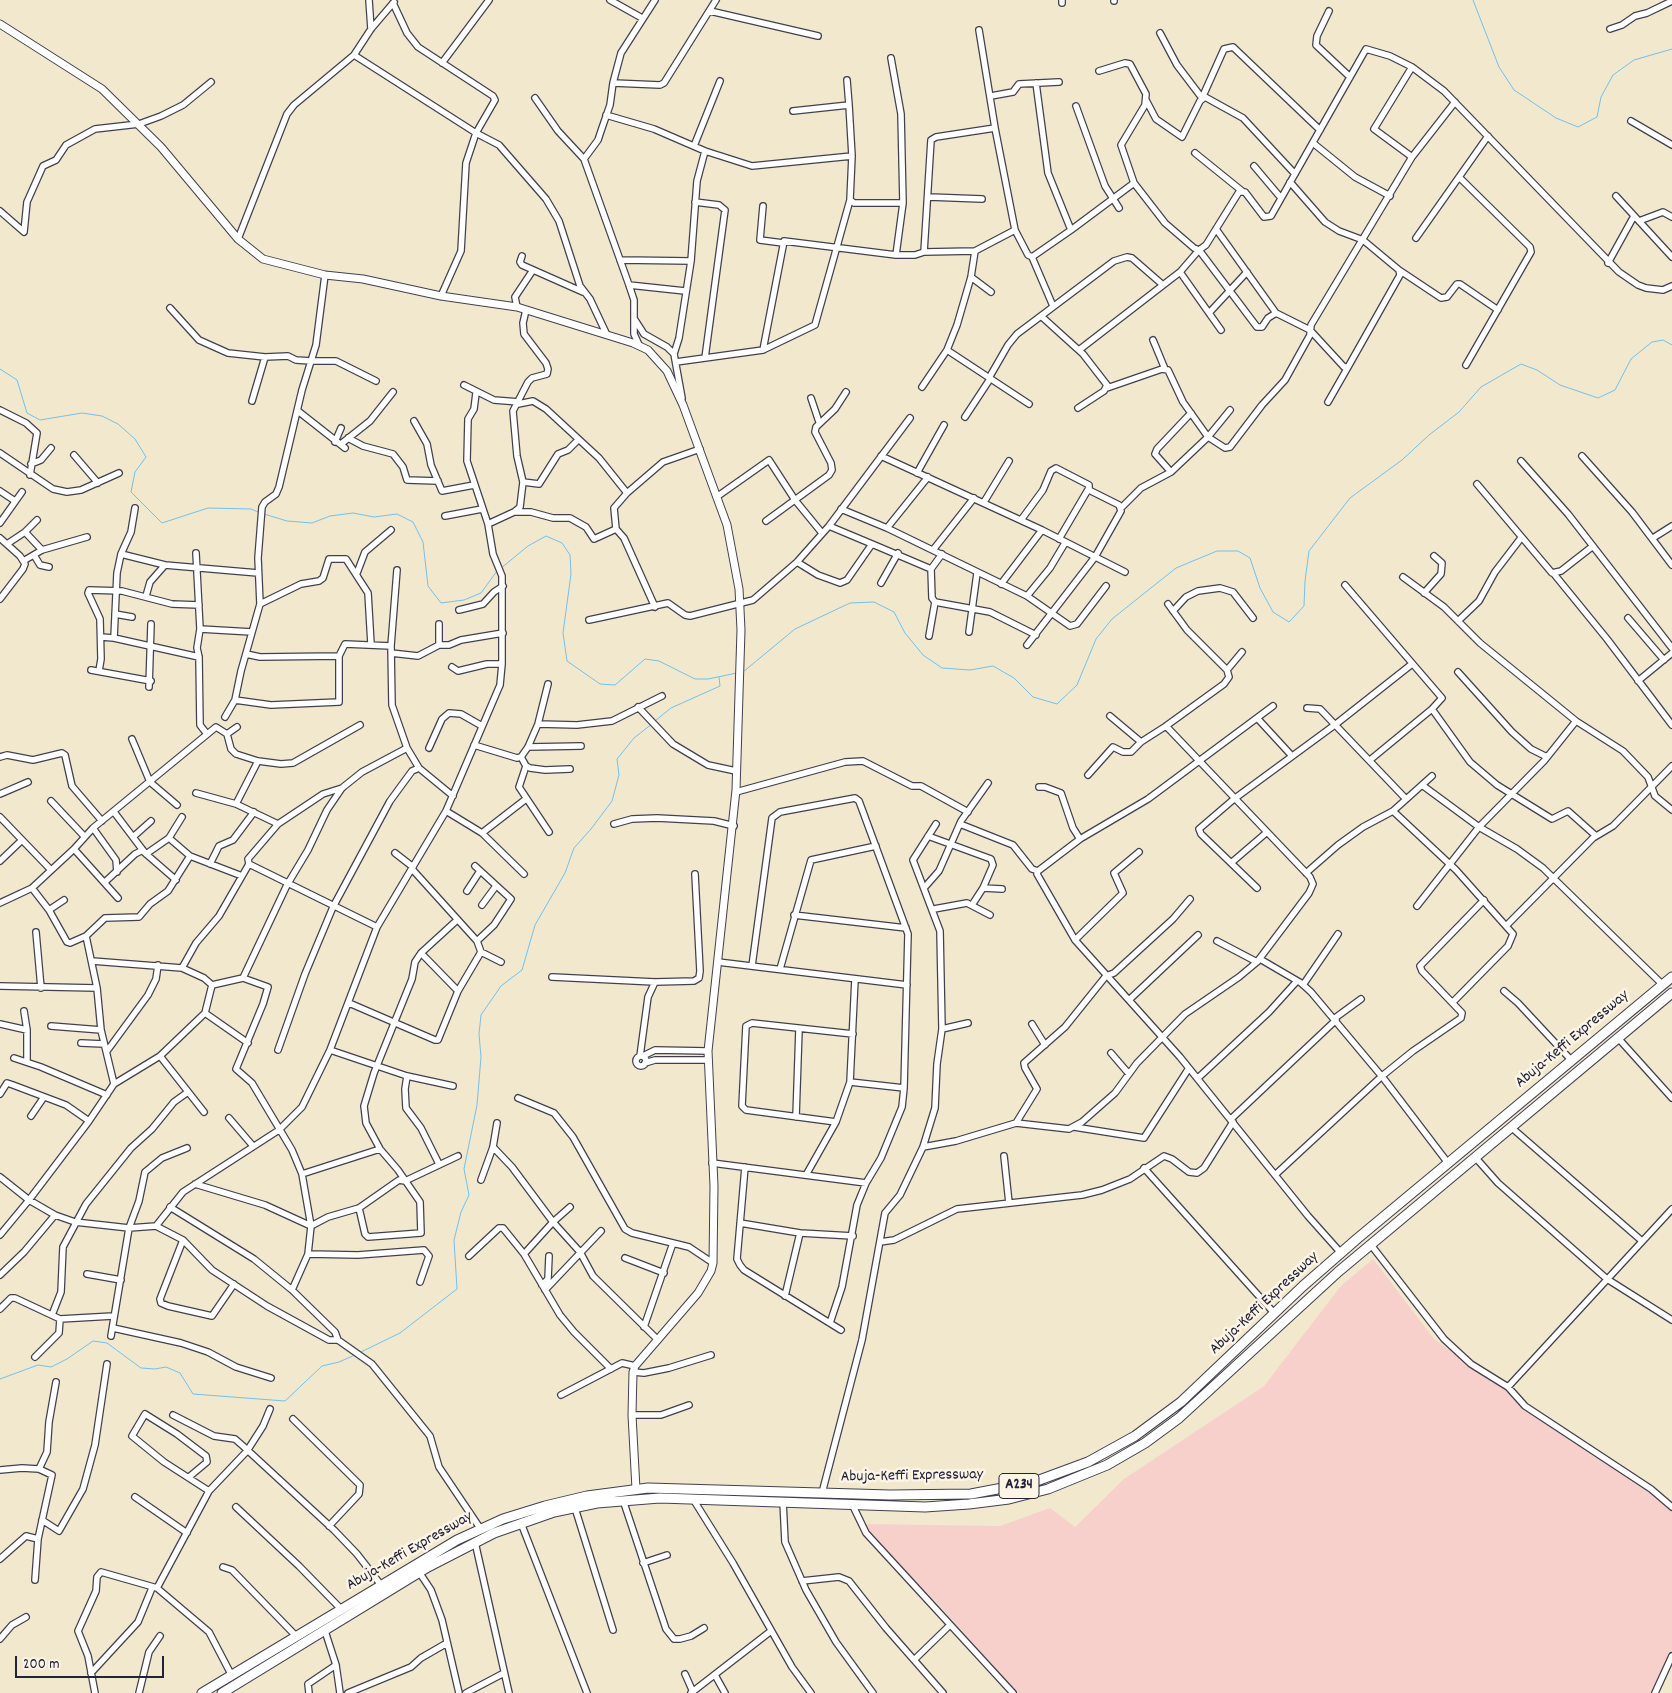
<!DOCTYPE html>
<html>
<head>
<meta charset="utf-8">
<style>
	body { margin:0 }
	#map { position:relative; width:1672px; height:1693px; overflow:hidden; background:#f1e8cd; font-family:Dekko,sans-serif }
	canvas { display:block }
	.scale { position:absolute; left:15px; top:1656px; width:149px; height:22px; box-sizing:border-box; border:2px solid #22223b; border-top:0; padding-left:6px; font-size:15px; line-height:18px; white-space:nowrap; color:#22223b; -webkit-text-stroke:4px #fcf5e5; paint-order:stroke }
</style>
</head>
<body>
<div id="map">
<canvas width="1672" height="1693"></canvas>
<div class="scale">200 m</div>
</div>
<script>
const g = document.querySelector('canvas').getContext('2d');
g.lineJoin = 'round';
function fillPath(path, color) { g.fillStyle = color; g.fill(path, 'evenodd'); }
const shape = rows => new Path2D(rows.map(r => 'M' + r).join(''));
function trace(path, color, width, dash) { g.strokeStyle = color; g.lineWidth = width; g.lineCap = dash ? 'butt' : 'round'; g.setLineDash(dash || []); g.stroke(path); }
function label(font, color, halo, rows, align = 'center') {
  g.font = font + ' Dekko,sans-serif'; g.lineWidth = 5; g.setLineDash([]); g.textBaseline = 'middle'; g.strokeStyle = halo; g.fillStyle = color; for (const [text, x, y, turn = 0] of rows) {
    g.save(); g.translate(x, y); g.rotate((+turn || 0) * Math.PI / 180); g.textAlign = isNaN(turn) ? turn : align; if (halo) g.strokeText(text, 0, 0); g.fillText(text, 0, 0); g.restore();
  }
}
fillPath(shape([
	[1373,1259,1434,1339,1672,1508,1672,1649,1652,1693,1018,1693,938,1604,875,1541,861,1524,1000,1526,1050,1508,1075,1527,1124,1479,1264,1386,1341,1286]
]), '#f7d0cb');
trace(shape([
	[1473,0,1499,67,1514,90,1556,118,1578,127,1597,117,1601,97,1613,75,1634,60,1672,49],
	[0,369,17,380,27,413,40,420,82,413,102,416,118,424,135,439,146,457,135,472,131,492,162,523,208,508,251,509,258,512],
	[264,514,287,521,312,523,330,516,353,513,374,517,397,514,413,522,423,542,428,586,441,603,464,600,481,593,497,571],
	[500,569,528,546,546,536,562,543,570,555,571,574,563,633,567,661,600,684,615,685,645,659,659,661,695,679,708,679,737,673],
	[743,672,795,629,850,603,874,602,894,612,905,633,923,655,942,668,970,670,993,666,1014,678,1033,697,1057,704,1077,685,1096,639,1112,619,1176,568,1217,551,1238,551,1250,558,1260,588,1273,612,1289,622,1304,606,1305,581,1309,551,1350,498,1402,460,1429,435,1459,412,1481,387,1521,364,1537,370,1560,385,1598,398,1615,390,1631,359,1652,342,1663,340,1672,345],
	[655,721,671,708,720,686,719,677],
	[361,1352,400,1333,457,1289,454,1240,461,1212,469,1195,464,1169,477,1105,481,1057,479,1034,481,1015,501,986,522,970,535,925,565,873,574,848,591,829,612,801,619,775,617,759,634,738,652,724],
	[0,1379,38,1365,51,1367,67,1359,93,1341,107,1343,141,1368,155,1369,166,1367,180,1373,193,1394,285,1401,322,1366,339,1362,355,1355]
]), '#73c0ed', 1);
const minor = shape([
	[369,0,371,29],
	[610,0,642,18],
	[1114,0,1114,1],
	[393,3,407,33,418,47,493,96,495,100,476,133,499,145,546,199,559,221,580,286,590,299,606,333],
	[1062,3,1062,0],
	[710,11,818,36],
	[1329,11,1317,36,1316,45,1350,77],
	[1610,29,1622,25,1635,16,1647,13,1672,1],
	[1160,33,1177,65,1202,98,1224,49,1233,47,1320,130],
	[354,55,476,133,466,163,461,251,441,296],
	[891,58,901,114,903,203,896,255],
	[442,63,489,0],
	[1099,71,1125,63,1130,64,1146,94,1145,105,1121,145,1134,183],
	[847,80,849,105],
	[613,83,660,85,664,83,716,0],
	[991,96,1013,92,1019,84,1059,82],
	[535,98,558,131,584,159,629,285,634,300,634,334,639,345],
	[1146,100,1156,119,1182,137,1200,101,1205,97,1243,118,1295,174],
	[1076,106,1105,186,1119,208],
	[793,111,849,105,852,156,850,200,854,203,903,203],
	[606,115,654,129,705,151,752,166,852,156],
	[1631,121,1672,145],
	[1313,143,1355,177,1390,196],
	[694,146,720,81],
	[1195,153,1242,191],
	[1412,157,1374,129,1412,67],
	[584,159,598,140,602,128,610,105,613,83,621,53,655,0],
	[1254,166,1281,198],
	[1459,177,1530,247,1531,252,1466,365],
	[1616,196,1672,257],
	[929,197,982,199],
	[695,202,719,205,725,210,705,358],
	[763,206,760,240,783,243],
	[0,211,24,232,27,202,43,166,56,160,66,145,95,129,139,124,161,116,183,105,211,82],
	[1639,221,1663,212,1672,217],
	[1216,229,1276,313,1310,330,1344,367,1348,367,1400,275,1399,270,1363,240,1339,231,1325,222,1290,182],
	[1015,230,1028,255,1032,257,1071,230,1048,173,1036,83],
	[1071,230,1134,183,1165,223,1194,248,1199,250,1206,245,1239,192,1245,192,1264,217,1271,216,1366,49,1390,56,1412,67,1444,91,1619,272,1638,285,1646,288,1663,290,1672,286],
	[1416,238,1488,136],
	[238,239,287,114,294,105,354,55,371,29,394,2],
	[924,252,975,251,1015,230,995,128],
	[522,256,520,262,522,265,583,292],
	[1032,257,1053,306],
	[620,260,691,261],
	[1608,263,1634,216],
	[1399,270,1441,298,1447,297,1457,284,1460,284,1498,310],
	[1180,272,1221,330],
	[971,277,991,292],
	[629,285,685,291],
	[517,307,515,297,533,270],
	[170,308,199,340,228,353,265,357,288,356,296,360,311,361,336,361,376,381],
	[1209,313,1247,272],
	[1041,316,1083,354,1107,385,1104,391,1078,408],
	[635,320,644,334,667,347,674,354,682,398],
	[1153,340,1165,369],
	[763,350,784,241,896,255,915,255,924,252,931,140,936,137,995,128,979,30],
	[947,350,1029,404],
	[1079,350,1180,272,1199,250,1257,327,1262,327,1268,318,1276,313],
	[674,354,679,338,691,261,697,181,705,151],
	[676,362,763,350,815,325,850,200],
	[989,378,1008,345,1017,334,1114,261,1127,257,1132,258,1163,285],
	[464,385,494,400,519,402],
	[922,387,947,350,957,325,971,277,975,251],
	[1107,388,1162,369,1168,370,1183,402,1208,437,1225,448,1230,447,1262,405,1285,380,1310,335,1311,325,1412,157,1455,102],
	[811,398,819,422],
	[252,401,265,357],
	[1328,402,1348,367],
	[518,404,533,401,546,409,599,458,627,493],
	[0,410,26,423,37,433,30,475],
	[298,411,345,448],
	[965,417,990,379],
	[414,421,427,444,431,465,442,491,474,485],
	[348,438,363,446,393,454,403,467,407,480,438,481],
	[335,442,341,428],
	[341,444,370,421,393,392],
	[0,453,53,489,67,492,81,490,119,473],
	[74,455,98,483],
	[881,456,1042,530,1125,572],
	[1582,456,1632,512,1672,565],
	[1521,461,1568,514,1672,648],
	[31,464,41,460,51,448],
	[1171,472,1155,454,1157,449,1191,413],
	[917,473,944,425],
	[523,482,539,484,558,454,568,450,578,440],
	[1477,484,1552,573,1561,571,1593,546],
	[0,491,15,501],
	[718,496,769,460,795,500,822,533],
	[984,502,1009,461],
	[1121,508,1141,488,1171,472,1208,437,1230,410],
	[841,509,887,528,1027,596,1070,626,1077,624,1106,586],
	[514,512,520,507,523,482,517,456,513,411,528,382,532,378,547,374,548,369,546,363,524,334,523,323,526,310],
	[445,516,482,509],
	[1021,520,1043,490,1051,471,1056,468,1089,485,1089,488,1059,539],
	[766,521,829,475,832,470,831,463,815,432,816,427,835,409,846,392],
	[0,523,22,492],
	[488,524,514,512,531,512,553,518,570,518,586,527,594,539,616,529],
	[829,526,872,544],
	[887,528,928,477],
	[25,532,42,550],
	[0,538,20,556,25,564,23,569,0,599],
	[1653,538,1672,526],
	[7,544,25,532,37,520],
	[933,550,974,498],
	[196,553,200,629,197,648,199,657,200,725,207,734],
	[121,554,165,565],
	[34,555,40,565,49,567],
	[25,560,42,550,87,537],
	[797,562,818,575,840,583,847,580,872,544,931,569,942,554],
	[931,569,932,598,935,602,990,612,1036,635],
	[397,570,391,646,392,705,407,748,419,768,453,796],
	[357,573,365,552,391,530],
	[1554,574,1607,639,1672,725],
	[1403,577,1444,607,1480,643,1576,721,1623,751,1648,777,1655,796,1672,810],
	[881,583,898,553],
	[1001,584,1042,530],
	[1345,585,1442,698,1432,709,1370,760],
	[1424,593,1441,574,1442,563,1434,556],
	[146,596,150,582,165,565,258,573],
	[1027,596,1050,568,1065,543],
	[260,604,301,584,319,581,323,578,329,559,346,559,368,593,371,644],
	[655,607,624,538,616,529,614,508,627,493,663,462,700,449],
	[459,610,483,604,494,592,503,586],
	[1173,611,1186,597,1198,591,1220,588,1233,592,1253,618],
	[115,614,132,617],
	[1628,618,1664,660],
	[589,620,668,603,685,615,690,616,753,600,797,562,829,526,910,418],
	[1458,621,1479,601,1495,572,1521,538],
	[200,629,252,632],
	[969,632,977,573],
	[929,636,935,602],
	[101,637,114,638,199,657],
	[114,638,117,573,121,554,131,532,135,508],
	[439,645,439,624],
	[1027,645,1095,557,1121,511,1119,505,1089,490],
	[391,653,418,656,439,645,449,645,461,640,503,633],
	[246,654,260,657,339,656],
	[452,667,458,671,487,664,502,664],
	[91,670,151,681],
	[1227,670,1242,652],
	[99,671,101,659,100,619,88,593,89,590,122,591,172,604,199,605],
	[1458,672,1512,732,1531,749,1547,757],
	[1638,681,1672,653],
	[149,687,151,624],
	[235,700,271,705,339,702,339,656,345,644,391,646],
	[1273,706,1148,799,1080,839,1038,871,1037,874,1075,940,1180,1057,1308,1216,1341,1253],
	[638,707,673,744,708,765,736,771],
	[1307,708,1320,709,1406,799],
	[1432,709,1470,762,1497,785,1552,819,1568,811,1596,836],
	[1110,716,1141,742],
	[225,717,235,700,241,671,260,604,258,558,262,507,265,502,276,494,279,487,302,390,316,345,325,275],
	[1258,719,1292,756],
	[538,724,577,725,612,721,662,696],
	[227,734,237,727],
	[132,739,150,782,177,805],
	[474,745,517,758,521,757],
	[528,747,581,746],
	[429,748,442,719,449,713,461,714,482,726],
	[0,757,7,755,33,760,62,753,65,755,72,786,102,821],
	[521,757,528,747,538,724,548,684],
	[521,757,526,766,530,768,545,770,570,769],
	[526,766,519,787,549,832],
	[1088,775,1113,747,1123,752,1131,752,1141,742,1166,726,1224,684,1229,677,1227,670,1187,630,1168,604],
	[1422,785,1479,827,1517,849,1543,868,1663,985],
	[1039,787,1045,787,1061,793,1073,828,1080,839],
	[736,792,845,762,863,761,912,786,921,786,968,812],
	[196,793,236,804,278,824],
	[0,794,28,782],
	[51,801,84,836],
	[236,804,258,761],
	[446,811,482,833,524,874],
	[1393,811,1456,870,1513,934,1508,946,1453,1002],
	[114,812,145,853,176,880],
	[0,817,51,870],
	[614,824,632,819,657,818,714,821,734,826],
	[960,824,1013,845,1032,869,1038,871],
	[93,828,116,860,117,872],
	[482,833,526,799],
	[928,836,991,859,993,865,983,888,972,905],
	[133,837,151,821],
	[169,838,190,856,242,876],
	[74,849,118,898],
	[395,853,413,867],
	[146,854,169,838,182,817],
	[0,861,22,840],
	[1231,863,1266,833],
	[210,864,219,846,233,840,254,812],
	[249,864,377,927],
	[475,866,511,899,494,925,477,941],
	[412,869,477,941,481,952,501,962],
	[1306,873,1338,845,1363,827,1393,811,1432,776],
	[105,882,135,854,143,850],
	[32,888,49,910,67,942,70,943,86,936,105,918,139,917,150,904,168,891,190,856],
	[924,888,939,871,961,821,988,783],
	[983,888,1002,889],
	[1257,888,1201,834,1199,829,1234,799,1336,724,1412,664],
	[467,891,480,871],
	[0,903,32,888,74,849,93,828,216,727,227,734,231,749,236,754,258,761,281,764,293,763,360,725],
	[482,905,496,886],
	[1417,906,1479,827,1544,761,1576,721],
	[934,909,967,903,990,915],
	[49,910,64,900],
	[794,915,906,928],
	[1506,926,1593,838,1613,826,1672,766],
	[36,932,41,988],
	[86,936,97,988,101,1030,114,1084],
	[1075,940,1123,893,1114,873,1139,852],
	[1217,941,1257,962],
	[421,953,458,991],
	[1260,959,1301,983,1311,992,1384,1079,1448,1163],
	[92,961,182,968,204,978,212,985],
	[718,962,907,985],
	[752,966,772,818,780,812,855,798,859,801,908,934,904,1088,902,1107,881,1158,866,1183,857,1205,842,1287,830,1323],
	[182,968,196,943,219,916,249,864,248,859,278,824,323,794,342,788],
	[780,969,811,860,876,846],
	[552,977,655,982,694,981,699,978,700,971,695,874],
	[243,978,287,885,308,850,327,810,342,788,362,772,407,748],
	[212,985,243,978,268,987,263,1004,236,1069,252,1083,292,1150,302,1174,311,1226,308,1254,292,1290],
	[1303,985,1338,934],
	[0,986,97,988],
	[1504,991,1518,1003,1572,1061],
	[1129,1000,1198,935],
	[349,1003,435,1040,438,1040,458,991,481,952],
	[24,1011,27,1030,27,1062],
	[205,1013,248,1043],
	[1335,1018,1361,999],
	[0,1024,27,1030],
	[1032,1024,1045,1045],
	[51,1026,101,1030],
	[942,1029,968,1023],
	[1618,1038,1672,1098],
	[81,1043,104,1044],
	[278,1050,305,974,333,907,390,801,412,771,419,768],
	[330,1050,407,1076,453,1086],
	[107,1051,148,995,156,979,158,965],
	[1111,1053,1129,1074],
	[160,1056,204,1112],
	[640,1056,648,997,655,982],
	[643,1056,655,1050,708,1051],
	'636 1061a5 5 0 1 1 10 0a5 5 0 1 1-10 0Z',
	[14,1058,41,1067,107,1095],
	[645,1063,655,1060,707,1060],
	[407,1076,405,1089,406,1108,421,1128,439,1164],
	[1198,1078,1269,1012,1297,981],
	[850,1082,904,1088],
	[0,1094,7,1083,13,1085,66,1105,89,1121],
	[518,1098,554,1113,573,1137,625,1229,632,1233,689,1247,713,1263],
	[31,1116,44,1097],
	[796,1117,799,1029],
	[229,1118,253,1146],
	[1231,1119,1336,1020],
	[836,1122,746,1110,742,1106,746,1026,752,1023,853,1034],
	[1016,1123,1037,1089,1025,1068,1024,1063,1065,1027,1106,976,1114,973,1173,919,1190,899],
	[1074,1127,1144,1138,1189,1068],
	[1512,1128,1642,1241],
	[493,1147,512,1167,553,1222,580,1252,593,1276,658,1340],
	[923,1147,956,1141,1016,1123,1069,1129,1082,1122,1115,1093,1137,1063,1185,1014,1239,977,1257,962,1309,893,1313,884,1310,877,1166,726],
	[1004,1156,1009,1203],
	[1475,1157,1498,1183,1607,1279,1672,1320],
	[712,1163,866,1183],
	[745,1167,737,1259,740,1265,744,1270,841,1330],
	[1144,1168,1275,1314],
	[302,1174,380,1149],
	[806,1175,836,1122,850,1082,855,979],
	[1275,1175,1382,1076,1413,1051,1461,1018,1462,1013,1422,971,1420,966,1484,900],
	[0,1177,29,1200,89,1121,114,1084,160,1056,205,1013,212,985],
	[481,1180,493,1147,497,1123],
	[195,1184,265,1205,311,1226,328,1217,359,1208,399,1180,405,1181,458,1156],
	[170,1207,254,1259,292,1290,335,1332,338,1340],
	[359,1208,365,1234,368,1237,421,1233,420,1202,398,1170,380,1149,366,1123,364,1106,374,1073,412,979,415,962,421,953,456,921],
	[740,1223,800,1233,853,1236],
	[156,1226,183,1240,212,1270,267,1306,329,1340,338,1340,372,1364,430,1436,439,1467,480,1528],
	[0,1235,29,1200,55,1215,75,1222,129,1228,156,1226,183,1192,279,1130,302,1107,330,1050,377,927,446,811,500,685,502,664,502,576,493,554,488,524,467,461,468,419,474,409,476,393],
	[183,1240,160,1299,161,1303,168,1306,212,1316,234,1284],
	[880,1242,894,1240,957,1209,1082,1195,1102,1190,1130,1179,1164,1156,1172,1159,1189,1172,1197,1173,1204,1168,1233,1122],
	[1371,1245,1444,1339,1471,1364,1508,1387,1672,1209],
	[308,1254,358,1255,424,1250,429,1256,420,1282],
	[524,1254,553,1222,570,1207],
	[469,1256,499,1228,503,1228,524,1254,560,1315,574,1332,611,1369],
	[625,1258,664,1273],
	[87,1274,121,1280],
	[0,1275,24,1252,55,1215],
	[542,1285,548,1279,549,1256],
	[545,1290,601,1231],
	[785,1296,800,1233],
	[0,1309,11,1298,15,1298,60,1319,113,1316],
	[52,1315,61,1292,63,1247,86,1204,131,1148,152,1129,174,1102,188,1092],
	[644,1327,673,1243],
	[113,1328,181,1343,208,1352,236,1367,271,1378],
	[111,1336,129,1228,139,1201,145,1172,162,1158,187,1148],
	[35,1357,59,1333,60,1319],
	[633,1372,644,1373,669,1368,711,1355],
	[1508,1387,1525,1406,1651,1489,1672,1507],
	[561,1395,622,1363,635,1366],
	[173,1415,214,1436,235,1439,243,1446,334,1530,357,1554,381,1585],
	[632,1415,661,1415,689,1405],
	[293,1419,360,1485,359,1494,329,1526],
	[39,1469,47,1452,49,1422,56,1382],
	[0,1470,22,1468,39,1469,52,1475,38,1539,26,1536,0,1559],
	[189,1477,207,1462,206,1456,177,1434,145,1414,132,1436,164,1462,209,1491],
	[822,1493,862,1340,885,1213,900,1195,923,1147,935,1108,937,1064,942,1029,940,931,913,860,936,824],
	[135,1497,187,1533],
	[693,1499,733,1563,792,1667,811,1693],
	[623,1500,666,1629,674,1639,680,1639,691,1636,704,1628],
	[783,1501,785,1542,806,1590,836,1642,873,1693],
	[852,1504,866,1533,1013,1693],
	[236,1507,299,1566,341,1609],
	[575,1508,613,1630],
	[42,1520,59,1531,83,1489,95,1445,107,1364],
	[521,1523,587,1693],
	[475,1542,509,1693],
	[643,1563,667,1555],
	[223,1567,232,1570,297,1637],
	[419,1572,431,1590,442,1620,459,1693],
	[35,1580,38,1539],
	[802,1581,839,1577,849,1581,886,1628,943,1693],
	[157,1588,209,1491,247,1451,263,1426,270,1409],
	[325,1631,336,1665,340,1693],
	[0,1639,12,1625,26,1617],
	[914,1660,950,1625],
	[91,1673,138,1622,152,1588],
	[685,1674,693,1692],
	[715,1675,725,1693],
	[95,1693,88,1656,78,1631,96,1591,97,1577,101,1572,157,1588,209,1632,232,1676],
	[139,1693,149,1652,160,1636],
	[309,1693,308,1684,336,1665],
	[348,1693,411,1667,421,1658,447,1643],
	[466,1693,504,1673],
	[691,1693,771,1631],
	[1655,1693,1672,1656]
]);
const tertiary = shape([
	[0,24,102,89,161,147,238,239,263,259,325,275,363,279,441,296,517,307,633,343,648,350,667,371,683,405,727,525,739,589,741,630,736,790,708,1051,714,1186,713,1263,711,1271,698,1293,635,1366,633,1372,632,1415,636,1489]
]);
const trunk = shape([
	[202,1693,457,1540,503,1519,545,1506,587,1496,648,1488,890,1495,971,1494,1034,1482,1088,1462,1135,1436,1181,1402,1303,1286,1358,1238,1672,977],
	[222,1693,428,1567,494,1533,554,1512,597,1503,660,1498,925,1507,969,1504,1009,1499,1048,1489,1107,1465,1145,1443,1179,1418,1338,1272,1672,993]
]);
trace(minor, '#414051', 8);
trace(tertiary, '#414051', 9);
trace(trunk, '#414051', 11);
trace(minor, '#fff', 5.5);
trace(tertiary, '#fff', 7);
trace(trunk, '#fff', 9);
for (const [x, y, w] of [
	[1019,1486,40]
]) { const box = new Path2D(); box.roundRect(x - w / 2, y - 12.5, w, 25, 4); g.fillStyle = '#fcf5e5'; g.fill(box); trace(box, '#22223b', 1); }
label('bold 15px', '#22223b', null, [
	["A234",1019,1486]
]);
label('16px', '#22223b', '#fcf5e5', [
	["Abuja-Keffi Expressway",1573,1040,-40],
	["Abuja-Keffi Expressway",1265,1304,-43],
	["Abuja-Keffi Expressway",912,1477,-1],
	["Abuja-Keffi Expressway",410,1552,-30]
]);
</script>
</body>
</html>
